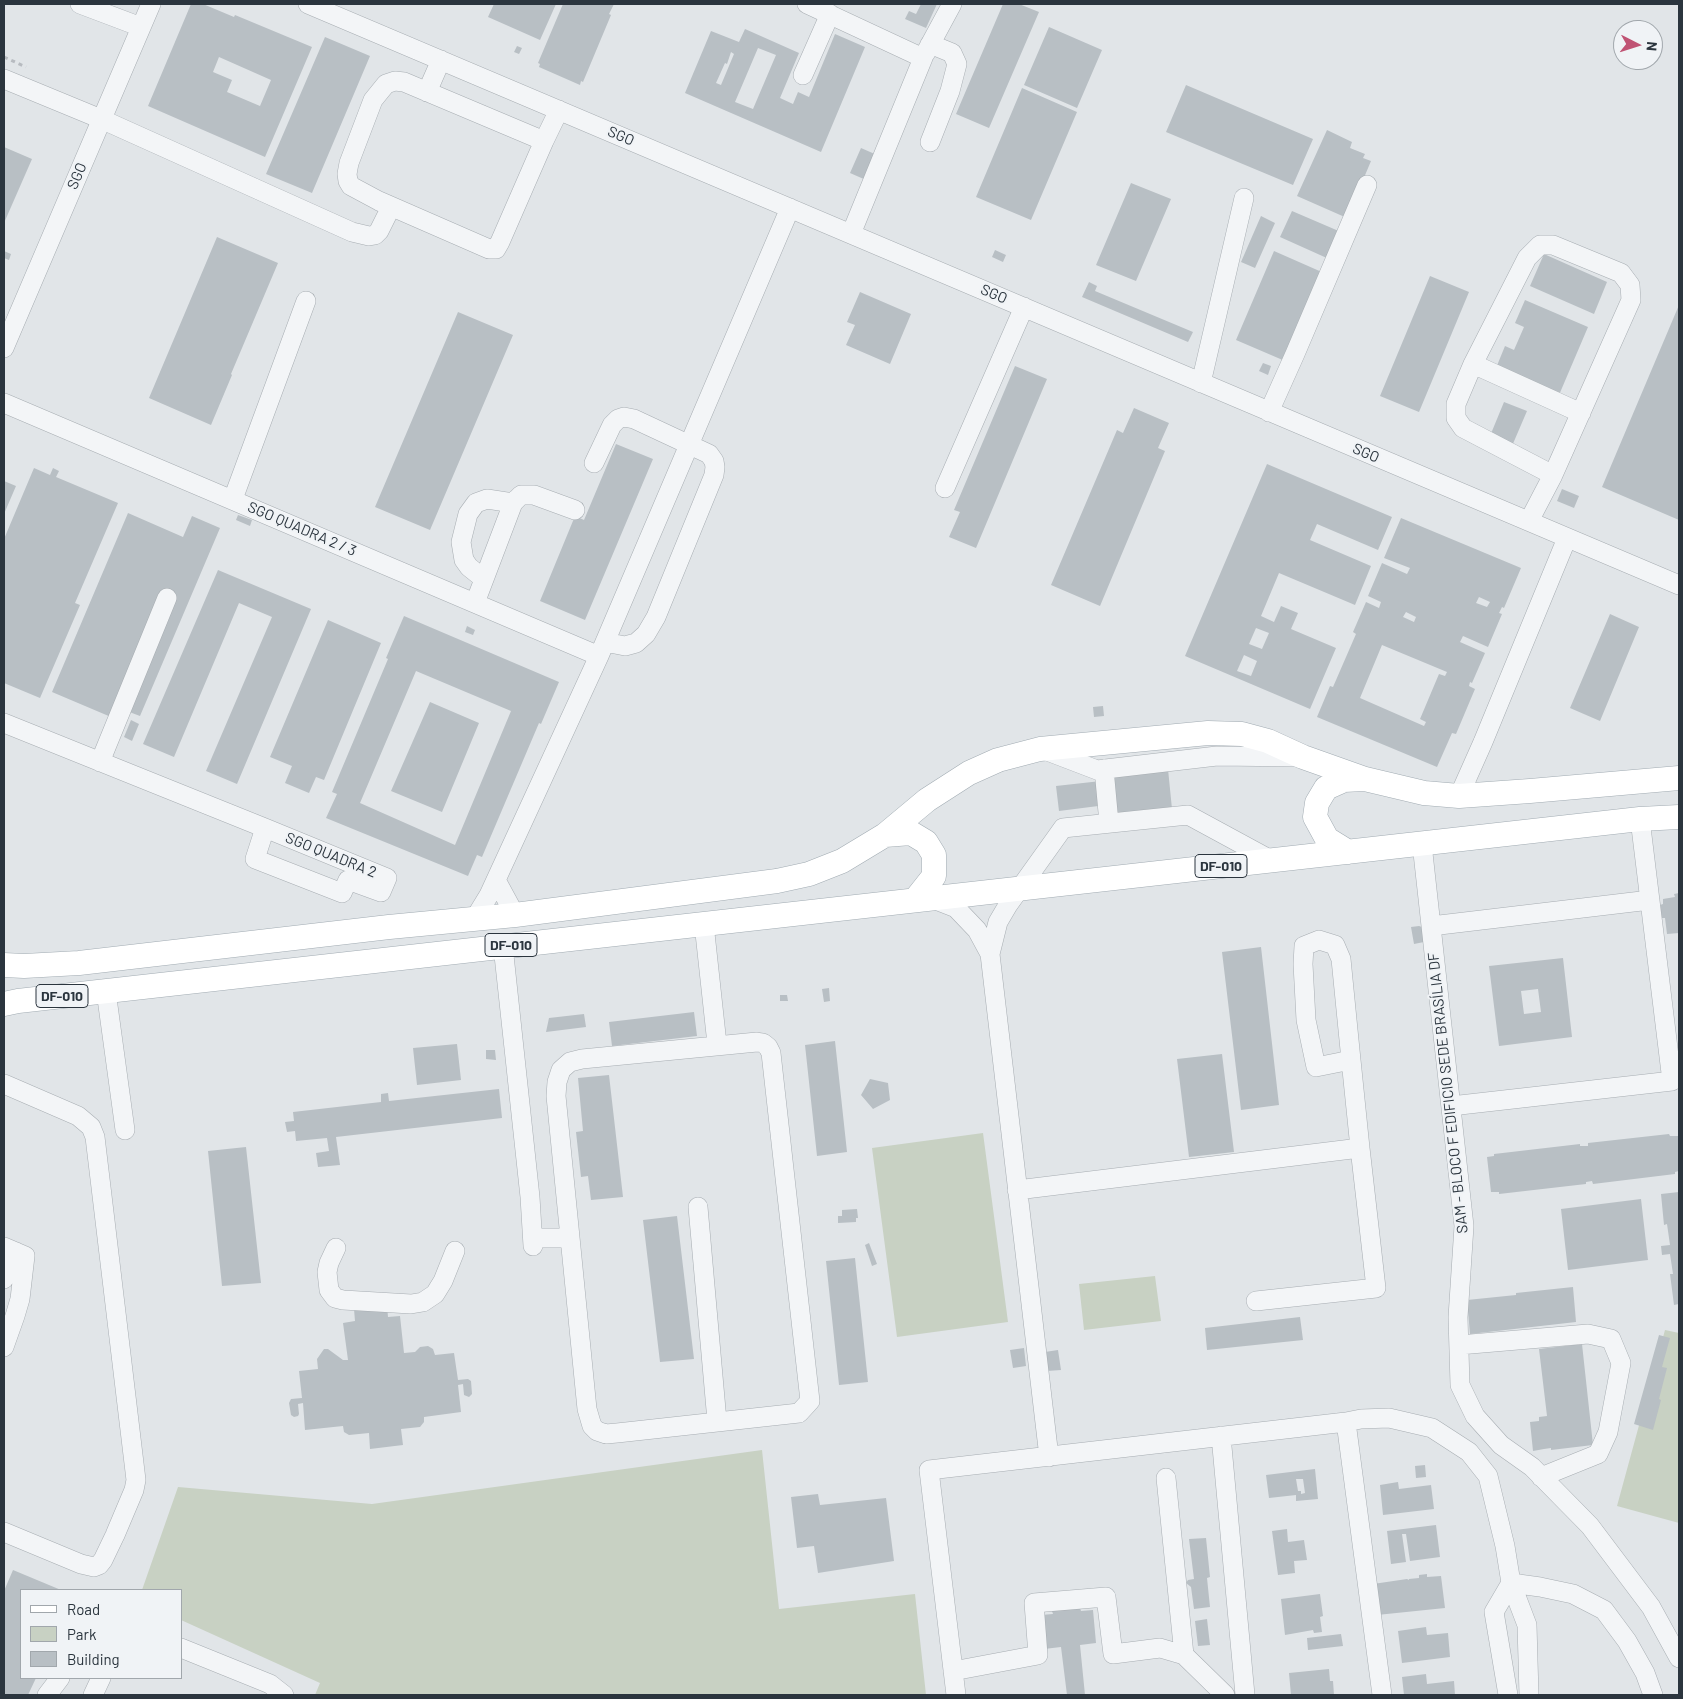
<!DOCTYPE html>
<html>
<head>
<meta charset="utf-8">
<style>
	body { margin:0 }
	#map { position:relative; width:1683px; height:1699px; overflow:hidden; background:#e1e5e8; font-family:Barlow,sans-serif }
	canvas { display:block }
	.frame { position:absolute; inset:0; border:5px solid #2b353e; pointer-events:none }
	.legend { position:absolute; left:20px; top:1589px; width:162px; height:90px; box-sizing:border-box; background:#f0f3f6; border:1px solid #a1a7ac; margin:0; padding:6px 9px; list-style:none; font-size:15px; color:#2b353e }
	.legend li { display:flex; align-items:center; gap:10px; height:25px }
	.legend b { width:25px; border:1px solid #a1a7ac }
	.north { position:absolute; left:1613px; top:20px; width:50px; height:50px; box-sizing:border-box; background:#f0f3f6; border:1px solid #a1a7ac; border-radius:50%; rotate:95deg; font-size:14px; font-weight:700; line-height:20px; text-align:center; color:#2b353e }
	.north::after { content:''; display:block; margin:auto; width:18px; height:22px; background:#c05374; clip-path:polygon(50% 0,100% 100%,50% 72%,0 100%) }
</style>
</head>
<body>
<div id="map">
<canvas width="1683" height="1699"></canvas>
<div class="frame"></div>
<ul class="legend">
<li><b style="height:6px;background:#fff"></b>Road</li>
<li><b style="height:14px;background:#c8d1c3"></b>Park</li>
<li><b style="height:14px;background:#b8bfc4"></b>Building</li>
</ul>
<div class="north">N</div>
</div>
<script>
const g = document.querySelector('canvas').getContext('2d');
g.lineJoin = 'round';
function fillPath(path, color) { g.fillStyle = color; g.fill(path, 'evenodd'); }
const shape = rows => new Path2D(rows.map(r => 'M' + r).join(''));
function trace(path, color, width, dash) { g.strokeStyle = color; g.lineWidth = width; g.lineCap = dash ? 'butt' : 'round'; g.setLineDash(dash || []); g.stroke(path); }
function label(font, color, halo, rows, align = 'center') {
  g.font = font + ' Barlow,sans-serif'; g.lineWidth = 4; g.setLineDash([]); g.textBaseline = 'middle'; g.strokeStyle = halo; g.fillStyle = color; for (const [text, x, y, turn = 0] of rows) {
    g.save(); g.translate(x, y); g.rotate((+turn || 0) * Math.PI / 180); g.textAlign = isNaN(turn) ? turn : align; if (halo) g.strokeText(text, 0, 0); g.fillText(text, 0, 0); g.restore();
  }
}
fillPath(shape([
	[983,1133,1008,1322,897,1337,872,1148],
	[1155,1276,1161,1321,1084,1330,1079,1284],
	[1665,1330,1679,1333,1679,1523,1617,1506],
	[762,1450,779,1609,915,1594,926,1695,315,1695,320,1683,181,1620,181,1590,142,1590,178,1487,372,1504]
]), '#c8d1c3');
fillPath(shape([
	[191,4,203,4,234,17,235,15,312,47,265,157,148,106],
	[219,57,271,80,260,106,227,92,232,80,213,72],
	[494,4,556,4,540,40,488,17],
	[563,4,614,4,609,14,611,15,583,82,581,81,580,85,539,67,540,64,538,63],
	[921,4,937,4,926,28,905,19,909,11,916,14],
	[1003,4,1019,4,1039,12,989,128,956,114],
	[1049,27,1102,50,1077,108,1024,85],
	[745,29,799,53,780,98,793,104,798,92,809,97,835,34,865,47,821,152,685,93,711,31,739,42],
	[758,48,776,55,753,109,735,102],
	[731,52,734,54,721,85,716,83,725,63,727,64],
	[325,37,370,56,312,193,266,174],
	[517,46,522,48,519,54,514,52],
	[1186,85,1313,139,1293,185,1166,132],
	[1022,88,1077,112,1031,220,976,197],
	[1327,130,1352,142,1350,148,1365,154,1363,158,1371,161,1347,218,1297,196],
	[4,147,32,159,4,223],
	[861,148,877,155,866,180,850,173],
	[1131,183,1171,199,1136,281,1096,265],
	[1292,211,1341,232,1329,259,1280,237],
	[1261,216,1275,223,1255,268,1241,262],
	[217,237,278,263,231,374,232,375,211,425,149,398],
	[995,250,1006,255,1003,262,992,257],
	[4,251,11,254,9,260,4,258],
	[1274,251,1324,273,1285,361,1236,340],
	[1544,254,1607,282,1594,314,1530,286],
	[1430,276,1469,292,1419,412,1380,396],
	[1089,282,1097,286,1095,291,1193,332,1188,342,1082,297],
	[860,292,911,314,890,364,846,345,855,325,847,322],
	[1525,300,1588,327,1559,395,1496,368,1505,346,1514,350,1524,327,1515,323],
	[1679,305,1679,520,1602,487],
	[458,312,513,335,430,530,375,507],
	[1263,363,1271,366,1268,375,1259,371],
	[1015,366,1047,379,976,548,949,537,960,512,954,510],
	[1504,402,1527,411,1512,446,1490,436],
	[1134,408,1169,423,1158,448,1165,451,1100,606,1051,585,1117,430,1123,433],
	[616,444,653,459,585,620,540,601,575,516,584,520],
	[1267,464,1392,517,1378,550,1317,524,1310,540,1371,566,1355,605,1279,573,1261,616,1274,622,1281,606,1298,613,1291,629,1336,648,1310,709,1185,656],
	[1256,628,1269,633,1262,649,1249,644],
	[1244,655,1257,661,1251,676,1237,671],
	[34,468,50,475,53,468,59,471,56,477,118,503,75,603,80,605,40,698,4,683,4,539],
	[4,481,16,486,4,514],
	[1562,489,1579,496,1574,508,1557,501],
	[128,513,183,537,192,516,220,528,140,716,124,710,111,717,52,692],
	[238,515,252,520,250,526,236,520],
	[1401,518,1521,568,1504,608,1502,607,1499,613,1502,614,1488,647,1463,636,1460,642,1485,653,1472,683,1470,682,1469,686,1475,689,1456,734,1452,733,1437,767,1317,717,1330,686,1333,687,1356,634,1353,632,1366,602,1379,608,1381,602,1368,596,1382,563,1407,574,1410,568,1384,558],
	[1479,597,1490,602,1487,607,1476,603],
	[1406,612,1416,617,1414,622,1403,617],
	[1382,645,1447,672,1445,676,1439,674,1420,719,1426,722,1424,726,1360,698],
	[218,570,311,609,237,784,206,771,272,617,239,603,174,757,143,744],
	[1610,614,1639,627,1600,721,1570,708],
	[404,616,559,682,541,724,539,723,482,857,477,855,468,876,326,818,337,794,332,792,388,659,386,658],
	[416,671,511,711,455,845,360,803],
	[328,620,381,643,324,780,316,777,309,793,285,783,292,766,270,757],
	[467,626,475,630,473,635,465,632],
	[430,702,479,723,442,812,391,791],
	[1103,706,1104,716,1094,717,1093,707],
	[131,720,139,724,132,741,124,737],
	[1168,769,1172,809,1115,815,1114,804,1059,811,1056,786,1110,780,1110,776],
	[1679,893,1679,933,1667,934,1665,918,1661,918,1660,905,1663,904,1663,899,1675,897,1674,894],
	[1419,926,1422,927,1424,942,1414,944,1411,927],
	[1261,947,1279,1105,1241,1110,1222,952],
	[1563,958,1572,1037,1499,1046,1489,966],
	[1538,989,1541,1012,1524,1014,1521,991],
	[829,988,830,1001,824,1002,822,989],
	[780,995,787,995,788,1001,780,1001],
	[694,1012,697,1036,612,1046,609,1022],
	[584,1014,586,1027,546,1032,549,1018],
	[835,1041,847,1152,817,1156,805,1045],
	[457,1044,461,1080,417,1085,413,1048],
	[486,1050,495,1050,496,1060,486,1059],
	[1222,1054,1234,1152,1189,1157,1177,1059],
	[609,1075,623,1197,591,1200,588,1176,581,1177,576,1132,583,1131,578,1078],
	[870,1079,888,1083,890,1100,873,1109,861,1095],
	[499,1089,502,1118,336,1137,340,1165,318,1167,316,1153,329,1151,327,1138,296,1141,295,1131,287,1132,285,1122,294,1121,293,1112,381,1102,381,1094,388,1093,389,1101],
	[1669,1134,1670,1136,1678,1136,1679,1146,1679,1171,1675,1172,1675,1174,1593,1184,1592,1181,1586,1182,1586,1184,1499,1194,1499,1192,1491,1192,1487,1157,1494,1156,1494,1154,1580,1144,1580,1146,1588,1146,1588,1143],
	[246,1147,261,1283,222,1286,208,1151],
	[1679,1192,1679,1304,1674,1305,1670,1274,1673,1274,1670,1254,1662,1255,1661,1246,1670,1245,1667,1224,1664,1225,1661,1194],
	[1641,1199,1648,1260,1568,1270,1561,1209],
	[857,1209,858,1218,856,1218,856,1222,838,1223,838,1216,842,1216,842,1210],
	[677,1216,694,1359,660,1362,643,1220],
	[869,1243,877,1264,872,1266,865,1245],
	[855,1258,868,1382,839,1385,826,1261],
	[1573,1287,1576,1322,1470,1334,1467,1300,1516,1295,1516,1293],
	[387,1305,388,1317,400,1316,404,1353,415,1352,420,1347,428,1346,433,1349,435,1355,454,1353,458,1380,468,1379,471,1381,472,1394,469,1397,464,1395,463,1384,458,1385,461,1412,424,1417,424,1422,420,1427,401,1429,403,1445,370,1449,369,1433,349,1435,344,1432,343,1426,305,1430,303,1403,298,1404,299,1414,298,1416,294,1417,291,1415,289,1403,291,1399,302,1398,299,1371,318,1369,317,1359,324,1349,328,1349,343,1360,348,1360,343,1323,355,1321,354,1309],
	[1300,1317,1303,1340,1207,1350,1205,1328],
	[1659,1335,1670,1338,1662,1367,1667,1368,1659,1399,1661,1400,1653,1430,1634,1424],
	[1582,1344,1593,1445,1551,1450,1551,1448,1544,1449,1533,1451,1530,1422,1539,1421,1539,1417,1547,1416,1539,1349],
	[1024,1348,1026,1366,1013,1368,1010,1350],
	[1058,1350,1061,1370,1047,1371,1045,1352],
	[1425,1465,1426,1477,1416,1478,1415,1466],
	[1315,1469,1318,1499,1296,1501,1296,1495,1269,1498,1266,1475],
	[1296,1479,1303,1479,1305,1493,1301,1494,1301,1491,1298,1491],
	[1398,1482,1399,1489,1431,1485,1434,1509,1383,1515,1380,1485],
	[818,1494,820,1505,886,1498,894,1561,818,1573,814,1546,797,1548,791,1497],
	[1436,1525,1440,1557,1410,1561,1406,1534,1402,1534,1406,1562,1391,1564,1387,1531],
	[1287,1529,1288,1542,1304,1540,1307,1560,1294,1561,1295,1573,1278,1575,1272,1531],
	[1206,1538,1210,1577,1207,1578,1210,1607,1194,1609,1191,1587,1186,1583,1188,1580,1194,1579,1189,1539],
	[13,1570,61,1590,21,1590,21,1678,36,1678,28,1695,4,1695,4,1591],
	[1427,1574,1427,1577,1441,1576,1445,1608,1377,1615,1373,1584,1407,1579,1409,1580,1409,1579,1419,1578,1419,1575],
	[1320,1594,1323,1616,1320,1617,1322,1632,1314,1633,1313,1630,1285,1635,1281,1599],
	[1080,1608,1081,1611,1093,1610,1096,1643,1080,1645,1085,1695,1067,1695,1061,1647,1044,1649,1041,1615,1053,1614,1052,1611],
	[1207,1619,1210,1645,1198,1646,1195,1621],
	[1426,1627,1427,1635,1448,1633,1450,1657,1402,1663,1398,1631],
	[1341,1634,1343,1646,1308,1650,1307,1638],
	[1329,1669,1330,1681,1333,1681,1334,1695,1291,1695,1289,1673],
	[1426,1674,1427,1684,1454,1681,1455,1695,1404,1695,1402,1677]
]), '#b8bfc4');
const minor = shape([
	[80,4,141,27],
	[308,4,1679,585],
	[807,4,923,58,851,234],
	[925,54,952,4],
	[803,75,830,14],
	[4,79,101,119,352,232,369,236,375,235,379,231,391,207],
	[395,81,404,82,544,141,500,242,496,249,489,249,379,201,351,186,348,181,347,174,349,163,373,100,386,84,395,81],
	[427,92,441,60],
	[544,141,559,110],
	[930,142,950,91,957,64,952,53,930,44],
	[4,348,151,4],
	[1473,364,1581,413],
	[1201,383,1244,198],
	[4,403,599,656],
	[1269,412,1295,354,1367,185],
	[594,463,612,425,618,419,624,417,634,419,709,454,714,461,715,467,714,475,656,617,646,634,636,643,625,646,605,642],
	[945,488,1024,307],
	[233,499,306,301],
	[1529,521,1553,475,1631,300,1630,285,1621,273,1553,245,1540,245,1527,258,1473,364,1456,404,1456,418,1463,428,1553,475],
	[484,579,469,567,464,560,461,542,468,514,476,503,487,499,513,503],
	[475,603,513,503,521,495,534,495,575,510],
	[4,723,265,828,387,878,381,892,348,880,342,893,255,859,265,828],
	[1042,749,1097,770,1217,756,1300,757],
	[100,762,167,598],
	[1104,769,1109,823],
	[1459,796,1483,742,1567,538],
	[1422,844,1464,1226,1458,1317,1460,1385,1475,1416,1501,1445,1532,1467,1590,1526,1651,1607,1679,1658],
	[496,880,515,915],
	[933,899,956,908,977,930,990,954,1049,1457],
	[475,918,489,895,599,656,790,208],
	[704,924,717,1044],
	[1431,926,1650,900],
	[503,946,530,1197,533,1246],
	[990,954,998,922,1008,905,1063,828,1188,815,1271,860],
	[106,991,125,1130],
	[757,1042,763,1043,768,1047,771,1053,810,1401,799,1413,617,1433,606,1434,597,1431,592,1426,587,1409,556,1096,557,1082,561,1070,570,1062,582,1059,757,1042],
	[4,1084,78,1116,91,1127,95,1137,136,1480,134,1490,115,1535,103,1560,99,1565,94,1567,81,1564,4,1532],
	[1451,1106,1672,1081,1640,819],
	[1017,1190,1360,1148,1351,1060,1341,959,1335,945,1319,940,1304,946,1303,964,1306,1020,1316,1067,1351,1060],
	[698,1207,717,1421],
	[533,1238,570,1238],
	[4,1247,25,1256,20,1299,15,1316,4,1347],
	[336,1248,329,1263,327,1272,329,1290,335,1298,343,1300,411,1304,423,1302,435,1294,443,1281,455,1251],
	[4,1279,16,1252],
	[1256,1301,1376,1288,1360,1148],
	[1459,1345,1588,1334,1611,1339,1621,1363,1608,1432,1598,1454,1541,1477],
	[1346,1422,1382,1695],
	[1221,1436,1245,1695],
	[1166,1478,1184,1655],
	[1511,1583,1540,1587,1573,1594,1604,1610,1627,1641,1645,1673,1653,1695],
	[181,1648,270,1684,284,1695],
	[953,1671,1038,1655,1034,1603,1106,1597,1113,1654,1160,1648,1184,1655,1225,1695],
	[47,1695,60,1678],
	[93,1695,101,1678],
	[956,1695,929,1470,1346,1422,1361,1419,1389,1418,1432,1428,1469,1452,1488,1476,1505,1546,1511,1583,1527,1625,1529,1695],
	[1508,1695,1494,1612,1511,1583]
]);
const major = shape([
	[885,835,911,833,926,842,934,855,934,876,915,900],
	[1348,852,1327,839,1315,817,1317,803,1326,788,1344,780,1363,779],
	[4,965,24,966,79,963,389,927,515,915,777,881,809,874,842,861,885,835,927,800,969,773,998,760,1040,749,1208,733,1242,734,1268,741,1303,757,1365,779,1424,793,1459,796,1530,791,1679,778],
	[4,1004,18,1001,1640,819,1679,817]
]);
trace(minor, '#a7adb2', 20);
trace(major, '#a1abb2', 25);
trace(shape([
	[4,57,26,67]
]), '#b7bbc0', 3, [4, 4]);
trace(minor, '#f3f5f7', 19);
trace(major, '#fff', 24);
for (const [x, y, w] of [
	[1221,866,52],
	[511,945,52],
	[62,996,52]
]) { const box = new Path2D(); box.roundRect(x - w / 2, y - 11.5, w, 23, 4); g.fillStyle = '#f0f3f6'; g.fill(box); trace(box, '#2b353e', 1); }
label('bold 14px', '#2b353e', null, [
	["DF-010",1221,866],
	["DF-010",511,945],
	["DF-010",62,996]
]);
label('15px', '#2b353e', '#f0f3f6', [
	["SGO",621,136,23],
	["SGO",77,176,-67],
	["SGO",994,294,23],
	["SGO",1366,453,23],
	["SGO QUADRA 2 / 3",302,529,23],
	["SGO QUADRA 2",331,855,22],
	["SAM - BLOCO F EDIFICIO SEDE BRASÍLIA DF",1448,1093,-96]
]);
</script>
</body>
</html>
